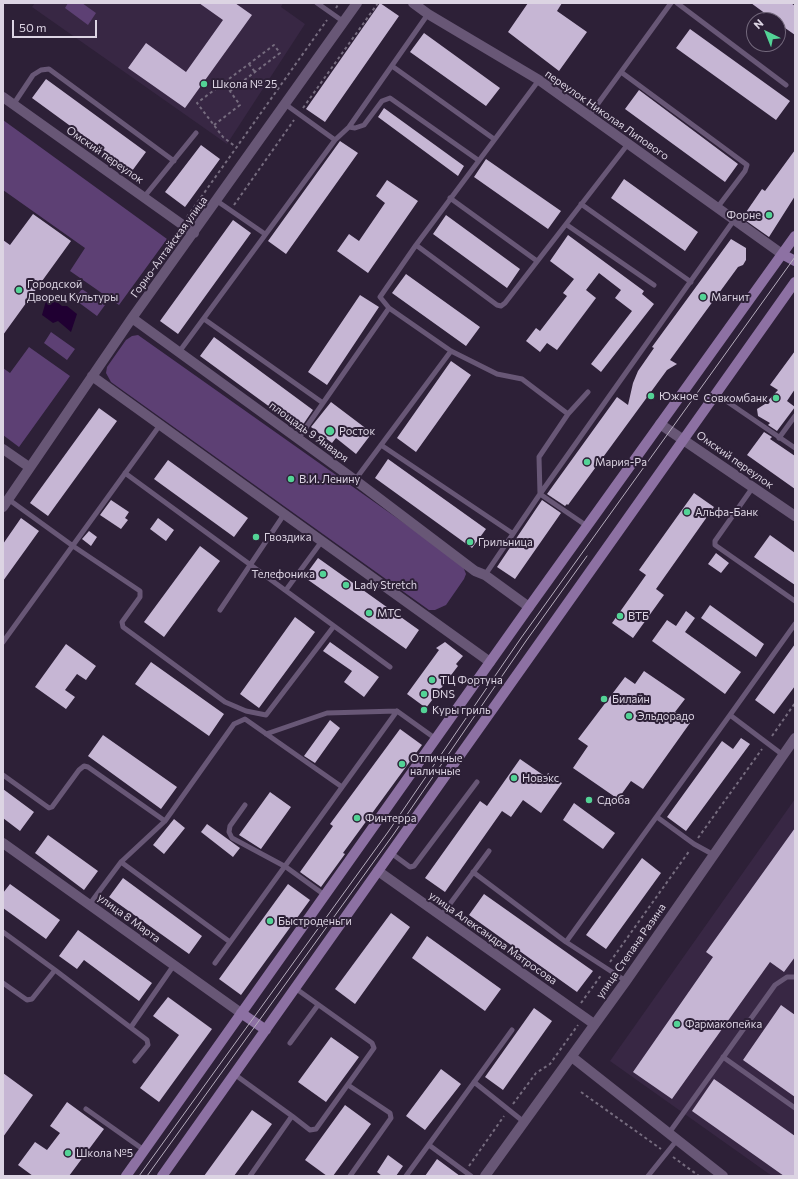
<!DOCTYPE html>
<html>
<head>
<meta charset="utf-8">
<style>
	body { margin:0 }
	#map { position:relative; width:798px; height:1179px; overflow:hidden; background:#2d2037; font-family:Commissioner,sans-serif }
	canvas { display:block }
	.frame { position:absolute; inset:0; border:4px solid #dcd4e3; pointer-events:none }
	.north { position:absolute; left:746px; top:12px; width:40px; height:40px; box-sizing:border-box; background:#2d2037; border:1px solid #73687c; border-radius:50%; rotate:317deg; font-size:11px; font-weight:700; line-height:16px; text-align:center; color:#dcd4e3 }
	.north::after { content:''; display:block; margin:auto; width:14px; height:18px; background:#53d396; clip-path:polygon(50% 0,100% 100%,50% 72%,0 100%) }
	.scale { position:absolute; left:12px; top:20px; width:85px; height:18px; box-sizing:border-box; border:2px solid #dcd4e3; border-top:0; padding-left:5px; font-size:12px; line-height:14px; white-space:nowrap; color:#dcd4e3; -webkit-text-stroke:3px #2d2037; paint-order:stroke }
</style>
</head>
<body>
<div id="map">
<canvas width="798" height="1179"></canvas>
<div class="frame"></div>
<div class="north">N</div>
<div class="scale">50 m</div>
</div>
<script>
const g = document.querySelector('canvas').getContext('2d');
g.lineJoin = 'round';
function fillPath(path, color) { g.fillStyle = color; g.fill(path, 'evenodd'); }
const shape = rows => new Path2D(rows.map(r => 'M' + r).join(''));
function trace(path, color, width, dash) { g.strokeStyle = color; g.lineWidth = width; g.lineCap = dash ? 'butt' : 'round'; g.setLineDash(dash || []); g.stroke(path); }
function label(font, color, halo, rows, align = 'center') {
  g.font = font + ' Commissioner,sans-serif'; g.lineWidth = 4; g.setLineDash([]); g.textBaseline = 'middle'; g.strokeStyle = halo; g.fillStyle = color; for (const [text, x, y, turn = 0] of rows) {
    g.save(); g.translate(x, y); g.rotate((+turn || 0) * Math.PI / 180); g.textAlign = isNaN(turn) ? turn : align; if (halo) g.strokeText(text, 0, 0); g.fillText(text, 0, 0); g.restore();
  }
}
fillPath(shape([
	[35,3,283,3,281,7,305,24,227,144,32,7],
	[795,799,795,1176,772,1176,610,1061]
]), '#382744');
fillPath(shape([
	[68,3,82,3,96,13,88,25,65,8],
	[3,120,167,239,119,305,70,271,85,248,3,190],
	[82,289,105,305,97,316,74,299],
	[51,332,75,349,67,360,44,343],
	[138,335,462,564,466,574,464,579,446,605,435,610,429,610,111,382,106,373,107,367,126,340,132,336],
	[29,347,70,376,19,447,3,435,3,368,10,373]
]), '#5d4074');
fillPath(shape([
	[52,298,62,306,67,306,77,314,71,332,58,321,53,323,42,315,46,301]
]), '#200032');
fillPath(shape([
	[199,3,235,3,252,15,185,108,128,68,146,43,186,72,223,20],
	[380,3,399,16,325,122,306,109],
	[528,3,562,3,557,11,587,32,559,71,508,32],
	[751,3,791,3,795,6,795,35,778,23,778,20,774,20],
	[690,29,790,101,776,120,676,48],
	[424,33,500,88,486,106,410,52],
	[46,79,146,152,132,171,32,98],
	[639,90,738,164,725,182,625,109],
	[384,108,464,166,458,176,378,117],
	[340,141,358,153,286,254,268,241],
	[201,145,220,159,185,207,165,192],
	[795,150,795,196,769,237,742,218,762,189,765,191],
	[486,159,561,211,548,229,474,177],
	[624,179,698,232,685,251,611,198],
	[387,180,418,201,368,273,337,251,349,234,359,241,385,203,376,196],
	[33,214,71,241,3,335,3,240,10,245],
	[446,215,520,269,507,288,433,234],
	[233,220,251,233,178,334,160,321],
	[568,235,644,291,642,294,654,304,601,372,591,364,632,311,615,298,621,290,599,273,586,290,596,298,557,350,547,343,540,352,526,341,536,328,540,331,567,296,563,293,574,279,550,261],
	[731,239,746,248,746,260,743,265,738,267,670,360,677,364,667,370,568,505,567,504,565,506,547,494,617,397,628,405,633,383,638,371,654,348,652,347],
	[406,274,480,327,466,346,392,293],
	[360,295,379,307,327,385,308,372],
	[214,337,313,410,300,429,200,356],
	[795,351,795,389,787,401,795,407,777,431,768,425,770,423,758,416,757,409,765,404,778,390,770,385],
	[451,361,471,375,416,452,397,438],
	[331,402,372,433,356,454,336,438,332,443,311,427],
	[99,408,117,421,48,516,30,503],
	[764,432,772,437,770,439,795,456,795,489,747,455],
	[388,459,486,529,472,548,375,478],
	[168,460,248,518,234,537,154,479],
	[694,493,714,507,656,589,664,595,633,638,612,623,646,575,639,570],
	[111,500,129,512,125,518,128,520,121,529,100,515],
	[542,500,561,513,515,579,497,567],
	[21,518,39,531,3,581,3,544],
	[158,518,174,530,166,541,150,529],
	[89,531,97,537,91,546,82,539],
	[770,535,795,553,795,585,754,557],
	[200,546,220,561,164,637,144,622],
	[716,553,729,563,721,573,708,564],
	[318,558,419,630,406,649,304,577],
	[710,605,764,644,756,657,701,618],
	[686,611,695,618,685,632,741,672,725,694,652,641,667,620,676,626],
	[295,617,315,632,259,708,240,694],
	[330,642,379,677,364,697,344,682,352,671,323,651],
	[445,642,463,656,456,664,458,666,426,708,407,694,439,650,436,648],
	[66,644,96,666,86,680,77,674,65,690,75,697,66,709,35,687],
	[795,644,795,686,774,714,755,700],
	[151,662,224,714,209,736,135,684],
	[644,671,685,699,675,712,690,723,643,789,631,781,618,799,573,768,588,746,578,739,625,677,635,684],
	[330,720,340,728,315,763,304,756],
	[400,729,422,745,343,853,345,854,321,887,300,872,333,826,330,824],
	[103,735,177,787,161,809,88,756],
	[741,738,750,744,686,831,667,817,722,741,733,749],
	[520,759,546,777,548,773,562,783,541,813,523,800,511,817,502,811,445,892,425,878,480,801,487,806],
	[3,789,34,812,20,831,3,818],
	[270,792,291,807,261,849,239,835],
	[574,803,615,833,603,849,563,820],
	[174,819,185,828,164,854,153,845],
	[207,824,240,848,233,857,201,832],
	[795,828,795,957,784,972,770,962,672,1099,633,1072,713,957,706,952],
	[48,835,98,871,84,890,35,853],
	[642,858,661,873,606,949,586,935],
	[123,878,202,936,189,954,109,897],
	[10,884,60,920,46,939,3,908,3,893],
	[288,884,310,900,241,995,219,979],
	[484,894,593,971,577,992,469,915],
	[391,913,410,927,355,1004,335,989],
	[78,930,152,983,139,1001,84,960,77,969,59,956],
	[427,936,501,989,485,1011,412,958],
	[168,997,212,1029,159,1102,140,1088,179,1035,153,1016],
	[781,1005,795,1015,795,1097,743,1060],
	[534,1008,552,1021,503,1090,485,1077],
	[331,1037,359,1057,326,1102,298,1082],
	[441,1069,461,1084,425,1130,406,1116],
	[3,1073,33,1095,3,1137],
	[714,1079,795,1136,795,1176,784,1176,692,1111],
	[67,1102,104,1129,69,1176,33,1176,18,1165,35,1142,47,1150,60,1133,50,1126],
	[345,1105,371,1124,333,1176,327,1176,305,1160],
	[252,1110,272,1124,234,1176,204,1176],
	[388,1155,403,1166,396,1176,382,1176,377,1172],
	[437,1159,460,1176,425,1176]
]), '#c6b6d4');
trace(shape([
	[336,8,339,3],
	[249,64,255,72],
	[230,91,280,53,274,45,197,103,223,137,236,147],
	[303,108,378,3],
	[214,125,240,105,224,83],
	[234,205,294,120],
	[187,217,327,20],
	[772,736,795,703],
	[698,838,762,749],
	[610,962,690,850],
	[581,1003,602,974],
	[581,1092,661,1149],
	[513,1104,536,1073,550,1064,578,1025],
	[673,1157,699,1176],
	[469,1166,504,1116]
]), '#766c7f', 2, [3, 3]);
trace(shape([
	[317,3,344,22],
	[677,3,786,85],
	[392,66,494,139],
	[621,72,747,165,745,171,717,208],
	[285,104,335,140],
	[13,105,33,75,41,70,49,69,174,161],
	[589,116,671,3],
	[349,127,355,128,364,125,382,101,390,98,478,160],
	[144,197,196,133],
	[450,198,537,261],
	[217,201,265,234],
	[581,204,691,282],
	[567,225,654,285],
	[416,245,497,305,501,306,505,303,628,144],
	[389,308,451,351,497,374,522,379,568,414,588,392],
	[204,319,323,403],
	[179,352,335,140,349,127,428,14],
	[716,394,795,448],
	[568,414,539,457,540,494,587,526],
	[779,438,795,416],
	[298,439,389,308,380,297,416,245,539,80],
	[381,445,512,533],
	[125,473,390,667],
	[355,480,451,351],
	[753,487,715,541,715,545,795,601],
	[8,499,73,546,140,591,140,597,122,622,123,627,225,702,246,711,266,715,334,626],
	[485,575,540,494,734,220],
	[286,590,322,541],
	[220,610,285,513],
	[3,642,160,425],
	[266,734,327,713,397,711],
	[783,755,730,715,795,624],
	[3,775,49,808,52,807,79,770,84,766,88,767,165,821,234,724,245,719,342,787],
	[245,805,230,826,229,832,232,838,286,867,326,896],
	[657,817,694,844,714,855],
	[391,853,410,867,414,866,477,782],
	[121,862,230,942],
	[473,872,566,942,626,981],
	[89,905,121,862,165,821],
	[441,916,489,851],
	[3,932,55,970],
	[566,942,730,715],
	[215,963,397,711,436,739],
	[3,983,27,1000,32,999,55,970,147,1040,148,1045,135,1061],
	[131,1027,174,965],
	[290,1043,318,1005],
	[723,1057,795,1108],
	[234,1074,292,1116,250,1176],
	[474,1082,524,1122],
	[348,1085,390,1113,391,1118,350,1176],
	[86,1109,144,1150],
	[292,1116,310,1130,316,1129,374,1048,372,1043,295,988],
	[669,1133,775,985,787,977,795,977],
	[429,1145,471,1176],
	[406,1176,512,1030],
	[648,1176,677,1140]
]), '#685776', 5);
trace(shape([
	[413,3,428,14,539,80,782,254],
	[3,97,194,233],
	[132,318,355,480,475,571,485,575,529,607],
	[92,376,490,662],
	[3,449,29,467],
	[3,507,132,318,357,3],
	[3,843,241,1013],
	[378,871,594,1024]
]), '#685776', 10);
trace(shape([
	[660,424,795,516],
	[572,1057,723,1176],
	[485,1176,626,981,795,738]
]), '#685776', 10);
trace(shape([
	[782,254,795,261],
	[241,1013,266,1030],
	[126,1176,529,607,795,236],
	[162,1176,795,282]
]), '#8d71a3', 10);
trace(shape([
	[139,1176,388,832,521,638,795,257],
	[147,1176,393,835,526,641,587,556]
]), '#b6adbe', 1);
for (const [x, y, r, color] of [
	[204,84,4,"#53d396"],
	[769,215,4,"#53d396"],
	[19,290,4,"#53d396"],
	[703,297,4,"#53d396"],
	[651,396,4,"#53d396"],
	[776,398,4,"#53d396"],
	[330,431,5,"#53d396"],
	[587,462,4,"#53d396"],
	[291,479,4,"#53d396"],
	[687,512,4,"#53d396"],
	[256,537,4,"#53d396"],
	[470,542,4,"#53d396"],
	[323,574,4,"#53d396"],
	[346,585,4,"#53d396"],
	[369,613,4,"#53d396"],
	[620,616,4,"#53d396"],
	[432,680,4,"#53d396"],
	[424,694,4,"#53d396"],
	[604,699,4,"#53d396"],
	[424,710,4,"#53d396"],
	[629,716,4,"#53d396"],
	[402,764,4,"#53d396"],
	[514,778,4,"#53d396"],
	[589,800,4,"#53d396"],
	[357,818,4,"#53d396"],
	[270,921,4,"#53d396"],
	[677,1024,4,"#53d396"],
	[68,1153,4,"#53d396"]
]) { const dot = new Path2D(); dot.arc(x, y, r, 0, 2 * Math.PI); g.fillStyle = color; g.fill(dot); trace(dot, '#2d2037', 1.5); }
label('11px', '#dcd4e3', '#2d2037', [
	["Школа № 25",212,84],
	["Форне",761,215,"right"],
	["Городской",27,284],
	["Дворец Культуры",27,297],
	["Магнит",711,297],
	["Южное",659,396],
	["Совкомбанк",768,398,"right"],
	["Росток",339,431],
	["Мария-Ра",595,462],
	["В.И. Ленину",299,479],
	["Альфа-Банк",695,512],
	["Гвоздика",264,537],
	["Грильница",478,542],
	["Телефоника",315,574,"right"],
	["Lady Stretch",354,585],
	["МТС",377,613],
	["ВТБ",628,616],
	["ТЦ Фортуна",440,680],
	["DNS",432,694],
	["Билайн",612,699],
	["Куры гриль",432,710],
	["Эльдорадо",637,716],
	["Отличные",410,758],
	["наличные",410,771],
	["Новэкс",522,778],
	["Сдоба",597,800],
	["Финтерра",365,818],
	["Быстроденьги",278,921],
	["Фармакопейка",685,1024],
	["Школа №5",76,1153]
], 'left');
label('11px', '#dcd4e3', '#2d2037', [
	["переулок Николая Липового",607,115,35],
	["Омский переулок",105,155,35],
	["Горно-Алтайская улица",169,247,-54],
	["площадь 9 Января",309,432,36],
	["Омский переулок",735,460,35],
	["улица 8 Марта",129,918,36],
	["улица Александра Матросова",493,938,35],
	["улица Степана Разина",631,951,-55]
]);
</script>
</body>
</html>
